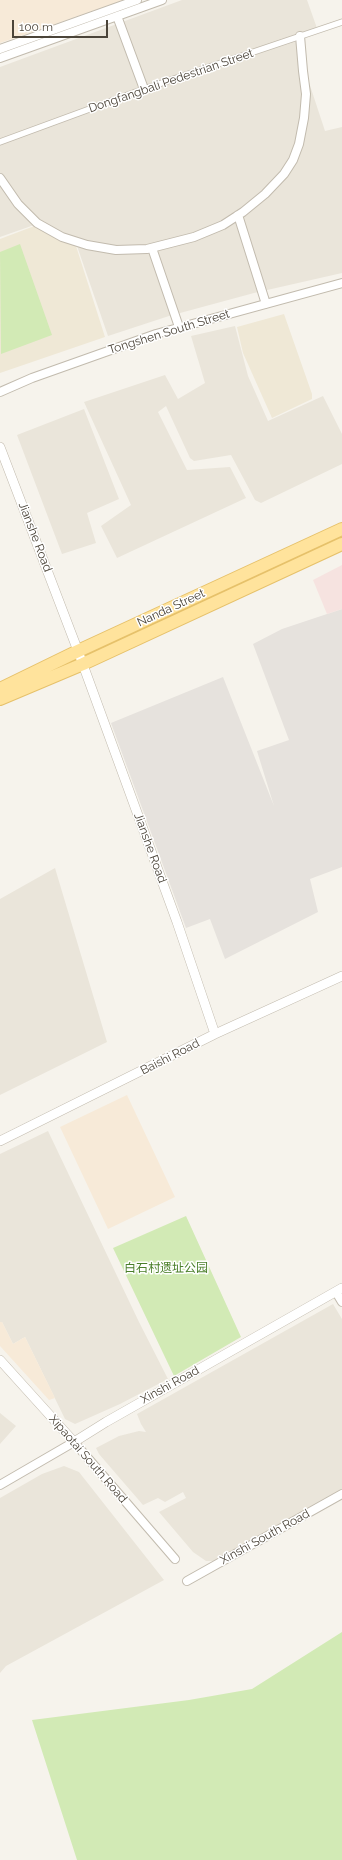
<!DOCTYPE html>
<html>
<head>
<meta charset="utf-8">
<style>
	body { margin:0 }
	#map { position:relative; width:342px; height:1860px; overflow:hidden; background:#f6f3ec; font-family:Raleway,sans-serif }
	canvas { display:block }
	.scale { position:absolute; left:12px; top:20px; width:96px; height:18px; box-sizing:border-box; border:2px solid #4b4439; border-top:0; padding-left:5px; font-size:12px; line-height:14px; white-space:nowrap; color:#4b4439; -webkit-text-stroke:3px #fff; paint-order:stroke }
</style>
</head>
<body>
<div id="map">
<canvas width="342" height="1860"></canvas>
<div class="scale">100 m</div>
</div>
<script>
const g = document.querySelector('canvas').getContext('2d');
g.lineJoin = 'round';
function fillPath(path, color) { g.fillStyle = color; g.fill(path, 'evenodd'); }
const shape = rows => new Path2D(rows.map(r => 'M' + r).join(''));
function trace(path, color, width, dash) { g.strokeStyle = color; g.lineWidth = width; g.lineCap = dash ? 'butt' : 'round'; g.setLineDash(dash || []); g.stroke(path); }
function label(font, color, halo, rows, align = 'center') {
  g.font = font + ' Raleway,"Noto Sans SC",sans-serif'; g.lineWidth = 3; g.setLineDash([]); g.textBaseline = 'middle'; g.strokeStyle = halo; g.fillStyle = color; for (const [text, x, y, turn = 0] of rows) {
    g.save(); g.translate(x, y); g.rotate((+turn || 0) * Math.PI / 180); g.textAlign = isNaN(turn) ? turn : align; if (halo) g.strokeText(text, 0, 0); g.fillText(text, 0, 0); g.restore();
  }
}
fillPath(shape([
	[182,0,307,0,318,31,295,40,325,131,342,127,342,273,254,293,169,316,108,336,77,246,37,224,0,237,0,67],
	[235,326,248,376,268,421,323,396,342,434,342,464,261,503,255,500,231,455,194,461,190,458,166,406,158,412,187,470,230,467,246,498,117,558,101,526,131,505,84,402,165,375,178,399,205,383,191,336],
	[84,409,119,499,87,513,96,543,62,554,17,435],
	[55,868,107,1042,0,1095,0,899],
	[48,1131,139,1322,168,1379,120,1404,75,1424,65,1419,25,1337,13,1344,2,1322,0,1322,0,1154],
	[333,1304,342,1319,342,1489,215,1561,206,1561,193,1552,159,1512,186,1498,183,1492,165,1502,158,1498,143,1505,99,1454,96,1448,119,1436,139,1431,146,1432,141,1424,137,1414],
	[0,1413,16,1426,0,1444],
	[64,1466,79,1472,164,1580,6,1666,0,1673,0,1498,42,1474]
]), '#eae5da');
fillPath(shape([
	[0,0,125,0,0,43],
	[127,1095,175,1197,108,1229,60,1127],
	[0,1322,2,1322,13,1344,25,1337,55,1398,49,1400,0,1346]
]), '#f7ead8');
fillPath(shape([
	[342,609,342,867,310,879,318,912,225,959,210,919,186,928,111,723,223,677,274,806,257,751,289,740,253,644,282,629]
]), '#e6e2dd');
fillPath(shape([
	[37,225,76,246,105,337,0,373,0,239],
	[284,314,312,394,312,399,272,418,243,353,237,327]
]), '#efe8d6');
fillPath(shape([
	[342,565,342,609,327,614,313,580]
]), '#f6e3e0');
fillPath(shape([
	[20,244,52,335,1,354,0,252],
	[186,1216,241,1337,174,1376,113,1248],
	[342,1632,342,1860,77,1860,32,1720,189,1700,252,1689]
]), '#d2eab5');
const pedestrian = shape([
	[0,142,144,89,342,22]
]);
const minor = shape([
	[117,16,144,89],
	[0,49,137,0],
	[0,58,162,0],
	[0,178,18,204,37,223,62,237,87,245,116,250,147,249,194,237,223,225,243,212,265,194,284,174,293,160,299,144,304,118,306,94,303,71,300,36],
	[238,215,266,304],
	[152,248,179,327],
	[0,392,32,378,156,334,342,283],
	[336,1292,342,1302],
	[0,1485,74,1442,175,1559],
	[187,1581,342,1494]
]);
const tertiary = shape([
	[0,447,78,651,177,922,215,1034],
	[0,1141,215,1034,342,976],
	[0,1360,74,1442,106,1422,342,1288]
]);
const primary = shape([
	[0,689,78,651,342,529],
	[0,699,83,664,342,544]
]);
trace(pedestrian, '#c2bbae', 7);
trace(minor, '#c2bbae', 10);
trace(tertiary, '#c2bbae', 10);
trace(primary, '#e6c16a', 14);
trace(pedestrian, '#fff', 5.5);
trace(minor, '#fff', 8);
trace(tertiary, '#fff', 9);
trace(primary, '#ffe39c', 12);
label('12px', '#4b4439', '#fff', [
	["Dongfangbali Pedestrian Street",171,81,-19],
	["Tongshen South Street",169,332,-17],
	["Jianshe Road",35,537,69],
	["Nanda Street",171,608,-25],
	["Jianshe Road",150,848,70],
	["Baishi Road",170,1057,-27],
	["Xinshi Road",170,1385,-29],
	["Xipaotai South Road",88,1459,49],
	["Xinshi South Road",265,1537,-29]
]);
label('12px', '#4a7f2a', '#fff', [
	["白石村遗址公园",166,1268]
]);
</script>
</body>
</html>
